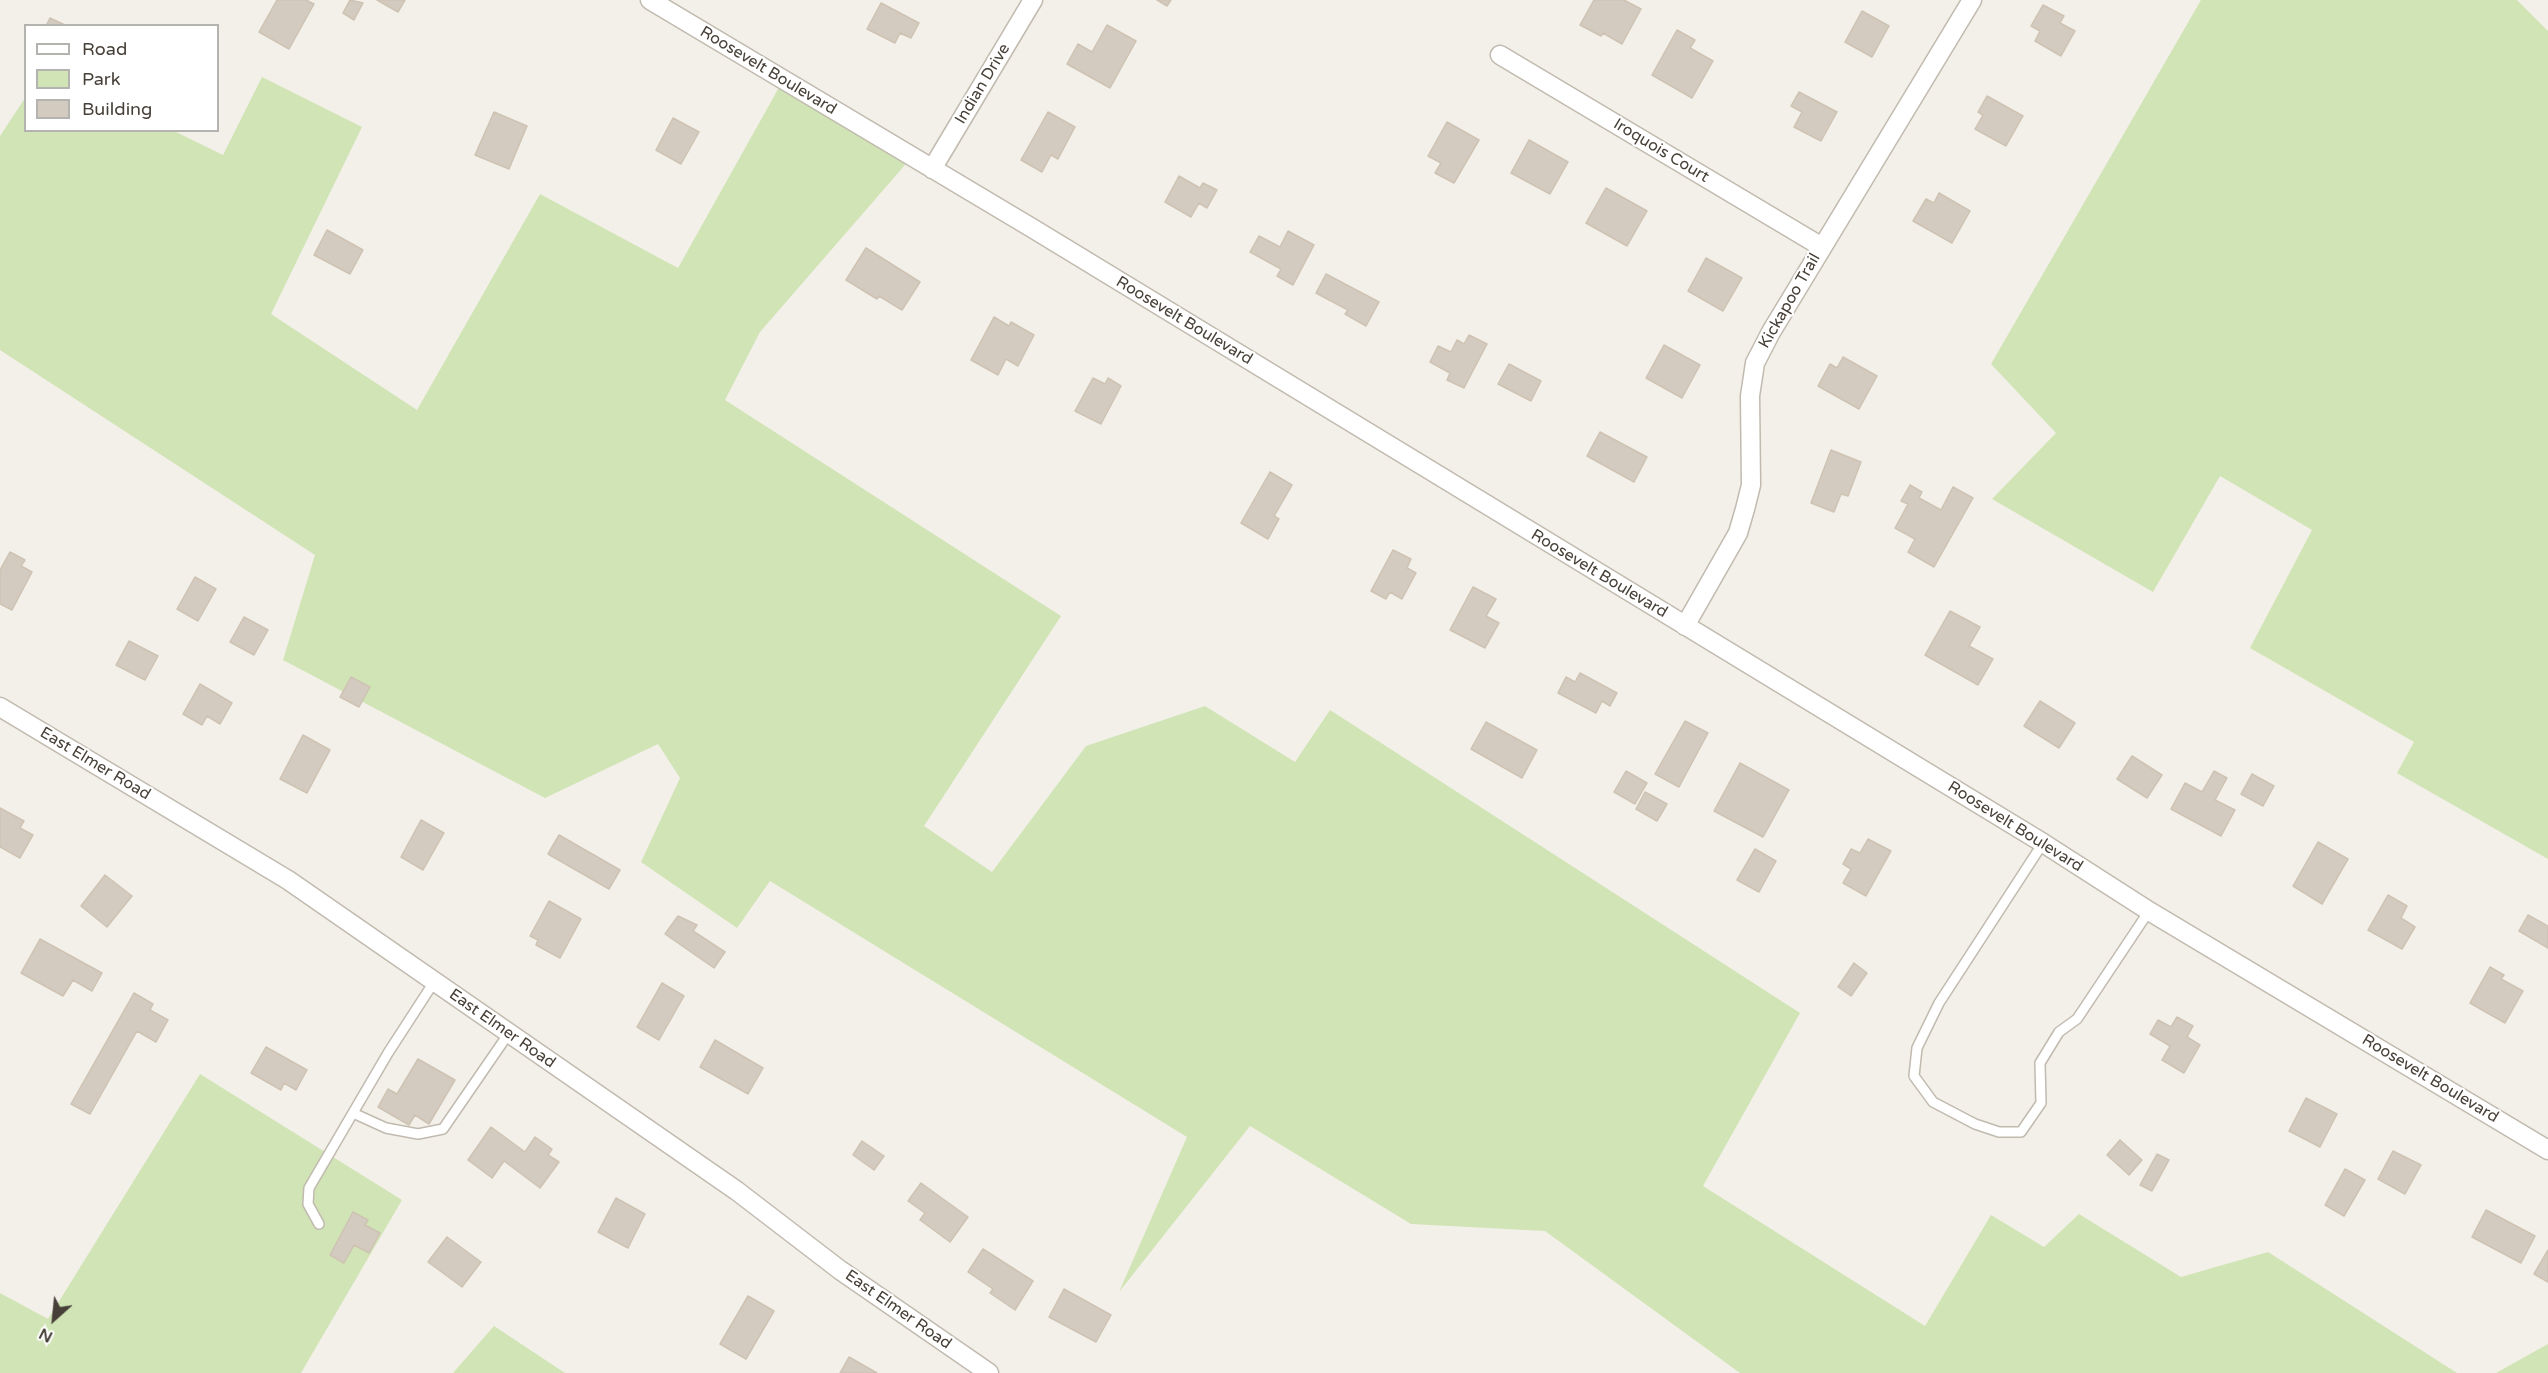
<!DOCTYPE html>
<html>
<head>
<meta charset="utf-8">
<style>
	body { margin:0 }
	#map { position:relative; width:2548px; height:1373px; overflow:hidden; background:#f3f0e9; font-family:"Varela Round",sans-serif }
	canvas { display:block }
	.legend { position:absolute; left:24px; top:24px; width:195px; height:108px; box-sizing:border-box; background:#fff; border:2px solid #b5b3af; margin:0; padding:8px 10px; list-style:none; font-size:18px; color:#474038 }
	.legend li { display:flex; align-items:center; gap:12px; height:30px }
	.legend b { width:30px; border:2px solid #b5b3af }
	.north { position:absolute; left:24px; top:1289px; width:60px; height:60px; -webkit-text-stroke:4px #fff; paint-order:stroke; rotate:207deg; font-size:16px; font-weight:700; line-height:24px; text-align:center; color:#474038 }
	.north::after { content:''; display:block; margin:auto; width:21px; height:27px; background:#474038; clip-path:polygon(50% 0,100% 100%,50% 72%,0 100%) }
</style>
</head>
<body>
<div id="map">
<canvas width="2548" height="1373"></canvas>
<ul class="legend">
<li><b style="height:8px;background:#fff"></b>Road</li>
<li><b style="height:16px;background:#d1e4b5"></b>Park</li>
<li><b style="height:16px;background:#d4cbc0"></b>Building</li>
</ul>
<div class="north">N</div>
</div>
<script>
const g = document.querySelector('canvas').getContext('2d');
g.lineJoin = 'round';
function fillPath(path, color) { g.fillStyle = color; g.fill(path, 'evenodd'); }
const shape = rows => new Path2D(rows.map(r => 'M' + r).join(''));
function trace(path, color, width, dash) { g.strokeStyle = color; g.lineWidth = width; g.lineCap = dash ? 'butt' : 'round'; g.setLineDash(dash || []); g.stroke(path); }
function label(font, color, halo, rows, align = 'center') {
  g.font = font + ' "Varela Round",sans-serif'; g.lineWidth = 4.5; g.setLineDash([]); g.textBaseline = 'middle'; g.strokeStyle = halo; g.fillStyle = color; for (const [text, x, y, turn = 0] of rows) {
    g.save(); g.translate(x, y); g.rotate((+turn || 0) * Math.PI / 180); g.textAlign = isNaN(turn) ? turn : align; if (halo) g.strokeText(text, 0, 0); g.fillText(text, 0, 0); g.restore();
  }
}
fillPath(shape([
	[2201,0,2517,0,2548,31,2548,859,2397,773,2414,742,2250,648,2312,530,2220,476,2153,592,1992,499,2056,433,1991,364],
	[262,77,362,127,271,314,417,410,540,194,678,268,782,82,911,158,760,332,725,400,1061,616,924,826,992,872,1086,746,1205,706,1295,762,1330,710,1800,1013,1703,1186,1925,1326,1991,1215,2044,1247,2079,1214,2181,1277,2268,1252,2457,1373,1740,1373,1545,1231,1411,1224,1250,1126,1119,1292,1187,1137,770,881,737,928,641,862,680,778,658,744,545,798,283,660,315,555,0,350,0,136,25,98,26,130,174,131,223,155],
	[200,1074,402,1200,301,1373,0,1373,0,1293,48,1319],
	[494,1326,565,1373,453,1373],
	[2548,1344,2548,1373,2496,1373]
]), '#d1e4b5');
const building = shape([
	[277,0,306,0,314,4,289,49,259,32,277,0],
	[350,0,363,3,354,20,343,13,350,0],
	[377,0,405,0,398,12,377,0],
	[1157,0,1171,0,1167,6,1157,0],
	[1594,0,1624,0,1641,9,1622,44,1603,33,1601,36,1580,25,1594,0],
	[881,3,919,23,911,38,900,33,895,43,867,29,881,3],
	[2043,5,2064,16,2060,23,2075,31,2061,56,2035,41,2040,31,2031,26,2043,5],
	[1862,11,1889,26,1872,57,1845,42,1862,11],
	[50,18,67,26,46,26,50,18],
	[1107,25,1136,41,1110,88,1067,64,1078,44,1092,52,1107,25],
	[1677,30,1695,40,1690,48,1713,61,1692,98,1652,75,1677,30],
	[1799,92,1837,112,1821,141,1794,127,1802,112,1791,106,1799,92],
	[1987,96,2023,116,2006,146,1975,129,1983,115,1978,112,1987,96],
	[494,112,527,126,509,169,475,155,494,112],
	[1048,112,1075,127,1058,159,1051,155,1042,172,1021,160,1048,112],
	[673,118,699,132,681,164,656,150,673,118],
	[1447,122,1479,140,1454,183,1435,173,1441,163,1428,156,1447,122],
	[1529,140,1568,162,1550,194,1511,173,1529,140],
	[1179,176,1200,188,1203,183,1217,190,1207,208,1199,203,1191,217,1165,202,1179,176],
	[1606,188,1647,211,1627,246,1586,223,1606,188],
	[1939,193,1970,211,1952,243,1913,221,1926,199,1934,203,1939,193],
	[327,230,363,250,350,274,314,255,327,230],
	[1288,231,1314,245,1293,285,1277,276,1281,269,1250,252,1259,236,1280,247,1288,231],
	[866,248,920,282,902,310,879,296,877,299,846,280,866,248],
	[1706,258,1742,278,1723,311,1688,291,1706,258],
	[1326,274,1379,302,1366,326,1345,314,1348,310,1316,293,1326,274],
	[994,317,1009,326,1011,322,1034,335,1018,366,1006,359,998,375,971,360,994,317],
	[1469,335,1487,344,1464,388,1447,380,1450,373,1430,362,1438,346,1451,352,1457,340,1464,344,1469,335],
	[1664,345,1700,365,1682,398,1646,378,1664,345],
	[1843,357,1877,376,1859,409,1818,386,1830,364,1837,368,1843,357],
	[1509,364,1541,381,1531,401,1498,384,1509,364],
	[1093,378,1105,384,1108,378,1121,386,1101,424,1075,411,1093,378],
	[1600,432,1647,457,1634,482,1587,456,1600,432],
	[1831,450,1861,462,1848,496,1841,494,1834,512,1811,503,1831,450],
	[1270,472,1292,485,1274,516,1279,519,1268,539,1241,523,1270,472],
	[1910,485,1922,492,1919,498,1941,510,1953,487,1973,498,1934,567,1908,552,1915,539,1895,528,1908,504,1901,501,1910,485],
	[1393,550,1411,559,1407,568,1416,573,1402,599,1390,592,1386,599,1371,591,1393,550],
	[10,552,25,560,21,566,32,572,12,610,0,604,0,570,10,552],
	[195,577,216,589,198,621,177,609,195,577],
	[1473,587,1496,599,1486,616,1499,623,1485,648,1450,630,1473,587],
	[1950,611,1980,627,1969,646,1993,659,1978,685,1925,655,1950,611],
	[244,617,268,630,254,655,230,642,244,617],
	[129,641,158,656,145,680,116,665,129,641],
	[1580,673,1617,693,1610,706,1602,701,1596,713,1558,693,1566,677,1575,682,1580,673],
	[351,677,370,687,359,707,340,697,351,677],
	[200,684,232,703,220,724,207,716,202,725,183,714,200,684],
	[2040,701,2075,723,2059,748,2024,726,2040,701],
	[1685,721,1708,733,1679,787,1655,774,1685,721],
	[1486,722,1537,750,1522,778,1471,749,1486,722],
	[303,735,330,750,307,793,280,779,303,735],
	[2132,756,2162,775,2147,798,2117,779,2132,756],
	[1740,763,1789,790,1763,837,1714,811,1740,763],
	[1626,771,1647,783,1635,804,1614,792,1626,771],
	[2214,771,2227,778,2215,800,2235,810,2221,836,2171,809,2185,783,2202,792,2214,771],
	[2252,774,2274,786,2263,806,2241,794,2252,774],
	[1645,792,1667,804,1657,821,1636,809,1645,792],
	[0,808,24,821,20,828,33,835,20,858,0,847,0,808],
	[421,820,444,833,423,870,401,857,421,820],
	[559,835,620,870,609,889,548,854,559,835],
	[1868,839,1891,851,1866,896,1843,883,1851,869,1843,864,1851,849,1860,853,1868,839],
	[2318,842,2348,859,2322,904,2293,886,2318,842],
	[1755,849,1776,861,1759,892,1737,880,1755,849],
	[105,875,132,896,107,927,81,906,105,875],
	[2388,895,2407,906,2401,918,2415,927,2402,949,2368,930,2388,895],
	[549,901,581,919,560,958,536,945,538,940,530,936,549,901],
	[2528,915,2548,926,2548,948,2519,931,2528,915],
	[678,916,697,925,693,931,725,952,714,968,665,934,678,916],
	[40,939,102,973,92,991,73,980,63,996,21,973,40,939],
	[1854,963,1867,973,1851,996,1838,987,1854,963],
	[2490,967,2504,975,2501,979,2523,991,2505,1023,2470,1003,2490,967],
	[662,983,684,996,659,1040,637,1027,662,983],
	[134,993,153,1004,150,1010,168,1020,156,1042,137,1031,90,1114,71,1104,134,993],
	[2177,1017,2193,1026,2187,1037,2200,1045,2184,1073,2162,1060,2170,1046,2150,1034,2158,1020,2171,1027,2177,1017],
	[715,1040,763,1068,748,1094,700,1067,715,1040],
	[266,1047,307,1070,296,1090,284,1083,281,1090,251,1073,266,1047],
	[418,1059,455,1080,429,1124,415,1115,409,1125,378,1107,388,1089,397,1094,418,1059],
	[2306,1098,2337,1114,2320,1147,2289,1131,2306,1098],
	[491,1127,525,1152,535,1137,552,1149,548,1155,559,1162,540,1188,504,1161,492,1178,468,1160,491,1127],
	[2120,1140,2142,1160,2129,1175,2107,1155,2120,1140],
	[862,1141,884,1156,874,1170,853,1155,862,1141],
	[2393,1151,2421,1165,2405,1194,2378,1179,2393,1151],
	[2157,1154,2169,1160,2152,1191,2140,1185,2157,1154],
	[2345,1169,2365,1180,2344,1216,2325,1205,2345,1169],
	[921,1183,968,1217,950,1242,920,1220,925,1213,908,1201,921,1183],
	[616,1198,645,1214,628,1248,598,1232,616,1198],
	[2486,1210,2535,1236,2521,1263,2472,1237,2486,1210],
	[353,1212,368,1220,365,1225,380,1233,369,1253,354,1245,344,1263,330,1255,353,1212],
	[447,1237,481,1262,462,1287,428,1262,447,1237],
	[983,1249,1033,1281,1015,1310,990,1293,993,1289,968,1272,983,1249],
	[2548,1250,2548,1282,2534,1274,2548,1250],
	[1064,1289,1111,1315,1096,1342,1049,1317,1064,1289],
	[748,1296,774,1311,746,1359,720,1344,748,1296],
	[849,1357,877,1373,840,1373,849,1357]
]);
fillPath(building, '#d4cbc0');
trace(building, '#cec3b3', 1.5);
const service = shape([
	[2043,843,1939,1003,1917,1048,1914,1076,1933,1102,1975,1124,1999,1132,2021,1132,2041,1103,2040,1063,2059,1032,2077,1019,2149,911],
	[353,1113,386,1128,418,1134,443,1129,509,1033],
	[319,1224,308,1204,309,1188,388,1053,434,982]
]);
const minor = shape([
	[650,0,1032,228,2043,843,2149,911,2548,1150],
	[1500,55,1822,247],
	[932,169,1033,0],
	[1685,626,1738,533,1745,509,1751,485,1750,396,1755,363,1771,332,1972,0],
	[0,707,288,880,737,1191,840,1270,989,1373]
]);
trace(service, '#c1baaf', 12);
trace(minor, '#c1baaf', 21);
trace(service, '#fff', 9);
trace(minor, '#fff', 18);
label('16px', '#474038', '#fff', [
	["Roosevelt Boulevard",768,71,31],
	["Indian Drive",983,84,-59],
	["Iroquois Court",1661,151,31],
	["Kickapoo Trail",1790,301,-60],
	["Roosevelt Boulevard",1184,321,31],
	["Roosevelt Boulevard",1599,574,31],
	["East Elmer Road",95,764,31],
	["Roosevelt Boulevard",2015,827,32],
	["East Elmer Road",502,1029,35],
	["Roosevelt Boulevard",2430,1079,31],
	["East Elmer Road",898,1310,35]
]);
</script>
</body>
</html>
